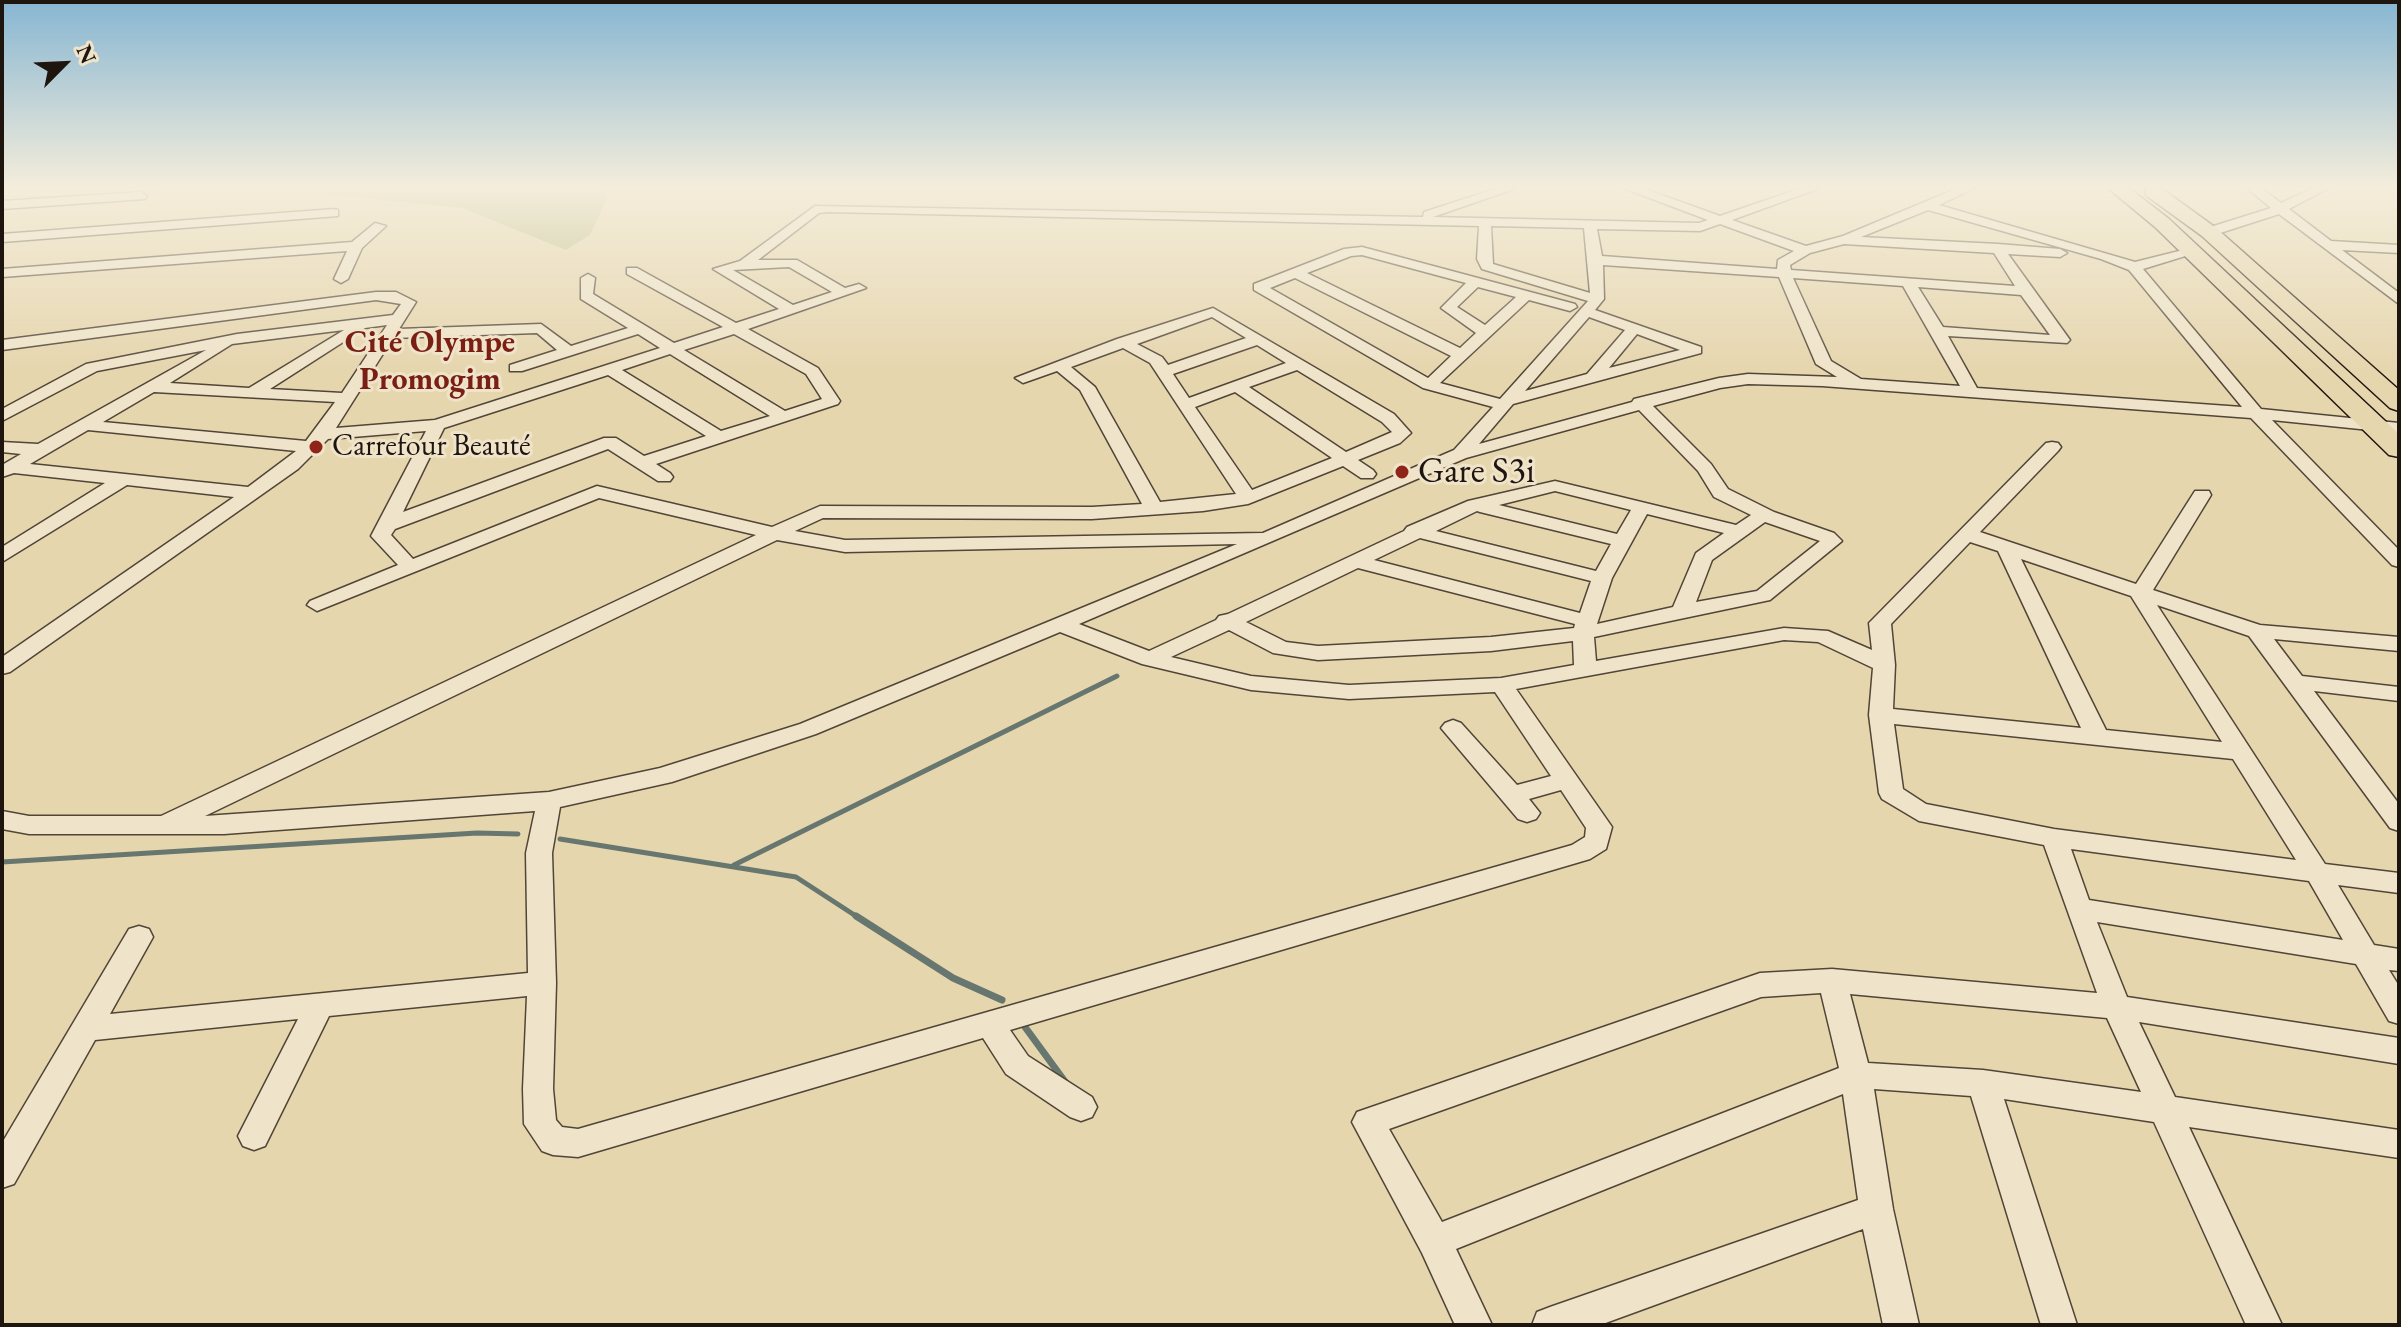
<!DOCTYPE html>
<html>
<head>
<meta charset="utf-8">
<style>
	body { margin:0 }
	#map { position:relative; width:2401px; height:1327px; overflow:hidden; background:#e6d6ae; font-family:"EB Garamond",serif }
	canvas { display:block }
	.frame { position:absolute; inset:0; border:4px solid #1f150f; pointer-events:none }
	.north { position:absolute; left:24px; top:24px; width:80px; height:80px; -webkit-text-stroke:6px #efe4ca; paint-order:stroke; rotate:66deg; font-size:22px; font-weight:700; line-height:32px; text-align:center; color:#1f150f }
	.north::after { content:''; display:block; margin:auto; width:28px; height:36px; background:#1f150f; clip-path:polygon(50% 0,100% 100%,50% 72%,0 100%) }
</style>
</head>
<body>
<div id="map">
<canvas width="2401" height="1327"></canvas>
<div class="frame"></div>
<div class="north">N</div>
</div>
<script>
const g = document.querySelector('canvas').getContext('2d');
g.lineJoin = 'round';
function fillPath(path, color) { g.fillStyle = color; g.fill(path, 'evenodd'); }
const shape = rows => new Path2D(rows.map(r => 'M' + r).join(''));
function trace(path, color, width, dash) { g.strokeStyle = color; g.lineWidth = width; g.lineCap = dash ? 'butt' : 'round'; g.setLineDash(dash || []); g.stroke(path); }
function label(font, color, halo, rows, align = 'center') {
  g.font = font + ' "EB Garamond",serif'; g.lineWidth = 6; g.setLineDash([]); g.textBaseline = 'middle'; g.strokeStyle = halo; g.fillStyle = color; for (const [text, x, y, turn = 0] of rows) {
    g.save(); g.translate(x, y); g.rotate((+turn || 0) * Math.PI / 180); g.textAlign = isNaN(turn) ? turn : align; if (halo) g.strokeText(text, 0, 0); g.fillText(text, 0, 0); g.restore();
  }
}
fillPath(shape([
	[149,188,601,188,608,196,590,235,566,250,462,208,304,192]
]), '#b9bd88');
trace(shape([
	[560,839,796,877,859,918],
	[2,862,477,833,518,834],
	[734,865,1117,676]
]), '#677770', 5);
trace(shape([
	[856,916,953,978,1002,1000],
	[1025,1027,1066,1083]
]), '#677770', 7);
const minor = shape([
	[1498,188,1517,188,1433,217,1699,223,1708,220,1623,188,1642,188,1720,216,1801,188,1820,188,1732,220,1806,246,1843,236,1958,188,1975,188,1939,205,2135,262,2195,247,2195,253,2143,269,2261,409,2399,423,2399,433,2272,420,2399,550,2399,567,2392,565,2251,418,1822,386,1748,384,1720,388,1653,406,1711,464,1728,489,1774,512,1834,533,1842,541,1770,600,1594,637,1596,661,1784,628,1828,631,1872,650,1869,623,1873,619,2046,443,2052,442,2058,443,2061,447,2058,451,1980,532,2136,584,2195,491,2209,491,2211,495,2153,590,2260,625,2399,637,2399,651,2274,639,2302,676,2399,687,2399,701,2314,691,2399,804,2399,831,2390,828,2249,636,2157,605,2325,864,2399,873,2399,893,2338,885,2374,945,2399,949,2399,971,2389,970,2399,986,2399,1024,2389,1021,2356,964,2097,922,2127,997,2399,1038,2399,1064,2139,1022,2175,1097,2399,1130,2399,1158,2189,1127,2282,1325,2246,1325,2154,1122,2004,1099,2077,1325,2041,1325,1971,1096,1874,1089,1893,1209,1919,1325,1883,1325,1863,1229,1600,1325,1532,1325,1537,1312,1550,1307,1858,1200,1843,1094,1456,1249,1492,1325,1455,1325,1422,1253,1352,1122,1357,1112,1760,973,1832,969,2097,993,2044,845,1919,821,1882,799,1879,793,1869,715,1873,668,1818,642,1784,640,1516,689,1612,827,1606,849,1590,859,1010,1030,1028,1056,1092,1097,1097,1107,1092,1117,1081,1121,1070,1117,1006,1074,983,1038,578,1157,553,1155,542,1151,524,1124,523,1089,527,996,329,1016,265,1146,254,1150,243,1146,238,1136,298,1019,95,1040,14,1184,2,1188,2,1143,129,929,139,926,149,929,153,937,110,1014,528,973,526,853,535,811,224,834,29,834,2,829,2,811,29,816,161,816,756,535,599,498,317,611,307,605,310,601,398,565,371,536,426,431,328,439,298,469,10,672,2,674,2,657,234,497,127,485,2,562,2,547,105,483,14,473,2,477,2,465,21,454,2,452,2,442,38,444,206,350,97,371,2,421,2,409,86,364,237,334,393,315,401,304,376,300,2,350,2,340,376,292,396,292,416,302,399,329,541,324,571,346,628,328,581,299,581,278,588,274,595,278,593,294,674,343,723,327,627,274,627,268,637,268,736,323,779,309,713,269,740,261,815,206,1423,217,1424,212,1498,188],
	[1928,210,2101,259,2129,270,2242,407,1977,388,1948,336,2067,343,2070,340,2008,254,2060,257,2067,253,2060,249,1998,244,1861,237,1928,210],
	[828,212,1479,226,1477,259,1482,269,1588,301,1500,399,1440,383,1529,300,1570,311,1577,307,1575,304,1362,247,1344,249,1254,284,1254,290,1423,388,1493,407,1454,450,1263,533,845,540,795,531,823,518,1092,519,1203,511,1248,504,1343,466,1361,478,1373,478,1376,474,1373,470,1358,460,1400,443,1411,433,1394,414,1213,308,1117,339,1015,378,1023,383,1057,371,1080,390,1142,504,1092,507,820,506,772,527,597,486,413,559,391,535,395,529,608,449,658,481,670,481,673,477,670,473,656,464,838,404,840,401,818,368,748,329,866,288,859,284,845,288,797,260,758,260,819,213,828,212],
	[1720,224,1794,251,1778,260,1777,269,1602,256,1597,229,1700,231,1720,224],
	[1491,226,1584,228,1590,293,1493,264,1491,226],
	[1844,244,1994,253,2015,286,1791,270,1790,265,1810,253,1844,244],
	[1362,255,1466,283,1441,308,1476,333,1460,348,1307,273,1351,256,1362,255],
	[1603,265,1779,277,1816,364,1837,377,1748,374,1719,378,1634,399,1632,402,1479,444,1513,404,1701,353,1701,347,1595,310,1604,299,1603,265],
	[789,267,832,292,793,305,733,270,789,267],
	[1295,278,1451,356,1428,378,1270,288,1295,278],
	[1793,278,1903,286,1960,386,1861,379,1831,361,1793,278],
	[1478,287,1516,297,1485,325,1457,307,1478,287],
	[1918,287,2021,295,2050,335,1943,327,1918,287],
	[1212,317,1246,338,1168,365,1162,357,1137,344,1212,317],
	[1589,317,1625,330,1587,374,1525,391,1589,317],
	[387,325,342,393,270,389,365,328,387,325],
	[344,330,249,388,170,383,232,344,344,330],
	[537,333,557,350,510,365,510,371,522,371,638,334,660,348,435,420,336,428,393,338,537,333],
	[734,334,806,374,822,399,785,411,684,350,734,334],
	[1637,334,1680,350,1609,368,1637,334],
	[1257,345,1286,363,1189,398,1173,374,1257,345],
	[1123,348,1150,363,1236,494,1160,502,1095,387,1071,367,1123,348],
	[670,354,770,416,721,431,622,370,670,354],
	[1297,370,1382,422,1392,432,1346,452,1249,387,1297,370],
	[608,375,706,436,644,456,616,438,604,438,403,512,444,428,608,375],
	[154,392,335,402,306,441,103,422,154,392],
	[1235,392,1332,458,1252,490,1195,407,1235,392],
	[1639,410,1698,471,1714,497,1751,515,1736,525,1555,481,1468,501,1407,527,1404,531,1228,614,1219,616,1216,620,1149,651,1079,624,1466,458,1639,410],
	[88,430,296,451,248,487,30,464,88,430],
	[1555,491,1631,510,1617,534,1499,505,1555,491],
	[1477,511,1480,512,1611,544,1596,571,1436,531,1477,511],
	[1647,514,1724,533,1696,553,1673,607,1597,624,1612,578,1647,514],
	[1765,522,1820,541,1757,591,1696,602,1712,560,1765,522],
	[1420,538,1591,581,1580,613,1374,560,1420,538],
	[777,540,845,552,1237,544,800,724,660,768,549,792,205,816,777,540],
	[1970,542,1998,551,2081,728,1893,709,1895,665,1891,624,1970,542],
	[2021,559,2131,596,2222,742,2106,730,2021,559],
	[1358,568,1575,624,1574,628,1491,637,1318,646,1286,642,1246,622,1358,568],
	[1229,630,1273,653,1318,660,1491,651,1573,641,1574,665,1501,678,1349,685,1251,676,1171,657,1229,630],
	[1060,632,1142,664,1251,690,1349,699,1495,692,1551,776,1517,785,1461,723,1453,720,1445,723,1441,728,1518,819,1527,822,1536,819,1540,813,1529,799,1561,790,1586,828,1585,837,1572,845,578,1129,562,1127,556,1120,553,1089,556,983,552,853,560,807,672,782,816,734,1060,632],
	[1894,724,2233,759,2296,860,2054,829,1926,804,1903,789,1894,724],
	[2071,849,2309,881,2343,940,2089,900,2071,849],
	[1821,993,1839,1068,1442,1222,1389,1129,1761,997,1821,993],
	[1850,994,2107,1018,2141,1092,1983,1070,1868,1063,1850,994],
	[2247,188,2261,188,2281,203,2313,188,2329,188,2289,209,2331,241,2399,245,2399,253,2342,250,2399,293,2399,304,2279,214,2214,235,2204,235,2204,229,2271,208,2247,188],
	[141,192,147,196,145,199,2,209,2,201,141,192],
	[334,209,338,210,338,216,2,242,2,234,334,209],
	[375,223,386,226,362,248,348,279,341,283,334,279,347,251,2,277,2,269,352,242,375,223]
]);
const highway = shape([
	[2108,188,2129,188,2169,219,2399,434,2399,457,2389,455,2155,227,2108,188],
	[2147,188,2161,188,2216,228,2399,390,2399,411,2390,408,2202,236,2147,196,2145,192,2147,188]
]);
trace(minor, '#514537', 3);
trace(highway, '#1f150f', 3);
fillPath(minor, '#efe4ca');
fillPath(highway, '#e6d6ae');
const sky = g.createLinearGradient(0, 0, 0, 374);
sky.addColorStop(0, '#87b6d2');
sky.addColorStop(0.5, '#f4eddb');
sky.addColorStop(1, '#f4eddb00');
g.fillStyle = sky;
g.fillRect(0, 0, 2401, 374);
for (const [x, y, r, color] of [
	[316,447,8,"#8f2418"],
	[1402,472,8,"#8f2418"]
]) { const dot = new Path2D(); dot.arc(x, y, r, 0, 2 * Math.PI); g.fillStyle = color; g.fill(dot); trace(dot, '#efe4ca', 3); }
label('30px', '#1f150f', '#efe4ca', [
	["Carrefour Beauté",332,447]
], 'left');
label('bold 32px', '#7a1f14', '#efe4ca', [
	["Cité Olympe",430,343],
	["Promogim",430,380]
]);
label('36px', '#1f150f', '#efe4ca', [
	["Gare S3i",1418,472]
], 'left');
</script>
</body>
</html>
